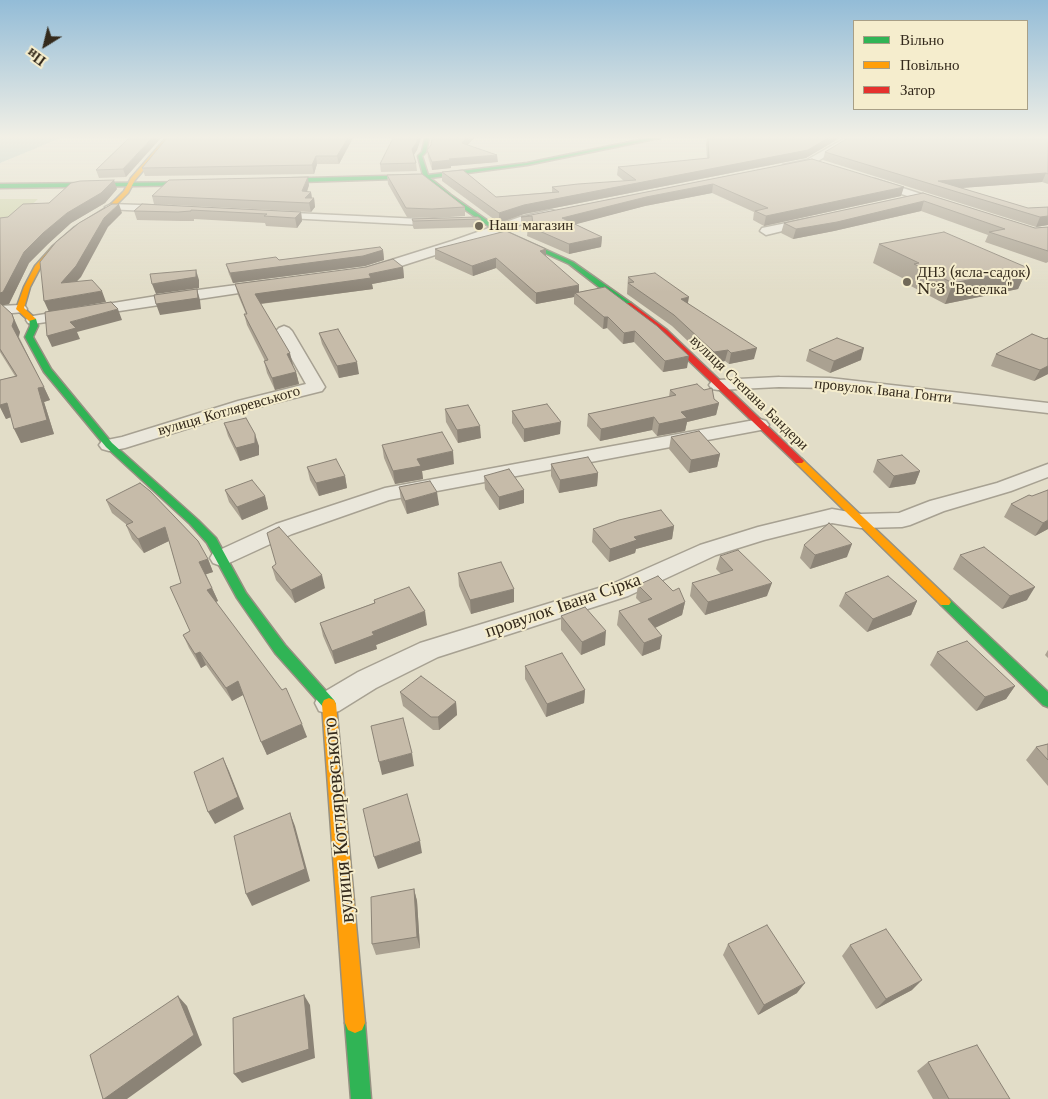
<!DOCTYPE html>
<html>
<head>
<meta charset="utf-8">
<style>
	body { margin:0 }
	#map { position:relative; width:1048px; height:1099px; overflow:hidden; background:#e2ddc8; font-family:"Libre Baskerville",serif }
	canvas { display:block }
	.legend { position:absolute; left:853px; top:20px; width:175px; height:90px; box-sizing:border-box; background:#f5edcd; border:1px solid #a89f86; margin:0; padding:6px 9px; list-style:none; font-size:15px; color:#342a1c }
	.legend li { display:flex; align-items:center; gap:10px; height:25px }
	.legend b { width:25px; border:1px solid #a89f86 }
	.north { position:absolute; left:20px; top:20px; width:50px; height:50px; -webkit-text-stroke:4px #f5edcd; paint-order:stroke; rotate:216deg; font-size:14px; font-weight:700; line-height:20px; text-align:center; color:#342a1c }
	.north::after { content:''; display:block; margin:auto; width:18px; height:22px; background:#342a1c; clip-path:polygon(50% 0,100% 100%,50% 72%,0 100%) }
</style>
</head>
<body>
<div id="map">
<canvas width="1048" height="1099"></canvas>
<ul class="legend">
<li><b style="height:6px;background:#30b455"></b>Вільно</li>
<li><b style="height:6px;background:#ff9f0a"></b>Повільно</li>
<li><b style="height:6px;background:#e5322d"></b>Затор</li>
</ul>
<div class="north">Пн</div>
</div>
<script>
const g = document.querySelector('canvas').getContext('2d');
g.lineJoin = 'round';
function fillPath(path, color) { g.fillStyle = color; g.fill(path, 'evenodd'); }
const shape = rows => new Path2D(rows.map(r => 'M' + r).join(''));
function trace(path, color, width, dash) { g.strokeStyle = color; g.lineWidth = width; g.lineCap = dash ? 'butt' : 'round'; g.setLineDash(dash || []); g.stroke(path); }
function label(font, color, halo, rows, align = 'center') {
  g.font = font + ' "Libre Baskerville",serif'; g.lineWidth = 4; g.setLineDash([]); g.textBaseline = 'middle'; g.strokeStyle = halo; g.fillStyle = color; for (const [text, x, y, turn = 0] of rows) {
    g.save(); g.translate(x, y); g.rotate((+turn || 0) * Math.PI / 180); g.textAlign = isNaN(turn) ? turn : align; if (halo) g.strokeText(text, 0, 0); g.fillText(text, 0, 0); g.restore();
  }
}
fillPath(shape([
	[0,199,38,199,21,215,0,220]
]), '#cfd3ab');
fillPath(shape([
	[0,138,61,138,0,163]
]), '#b4c8be');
const street = shape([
	[845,138,856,138,813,164,786,170,781,167,783,165,807,160,845,138],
	[875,179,946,202,947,204,946,206,938,206,871,184,870,182,875,179],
	[111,204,167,206,173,209,167,212,107,209,105,207,111,204],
	[551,210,555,211,557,213,555,215,527,222,460,247,373,275,363,275,361,272,363,269,452,241,520,217,551,210],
	[272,212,442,220,448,223,442,226,268,217,266,215,272,212],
	[811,218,815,219,817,221,815,223,766,235,760,231,762,228,811,218],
	[267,281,272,282,274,285,272,288,33,324,28,323,26,320,28,317,33,316,175,293,267,281],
	[20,305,25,306,27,309,25,312,0,314,0,306,20,305],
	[284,326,289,328,292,331,325,387,322,391,250,409,125,448,109,451,102,449,99,445,102,441,122,437,238,401,306,384,276,331,279,328,284,326],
	[779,377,830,378,1048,403,1048,413,830,388,779,387,718,390,712,389,709,385,712,381,718,380,779,377],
	[760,419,766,421,769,425,766,429,389,500,292,534,229,563,221,566,213,563,210,558,213,553,276,524,385,488,760,419],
	[1048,464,1048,477,1011,491,944,511,910,525,902,527,861,528,832,523,764,540,716,555,628,596,438,657,376,688,339,711,329,714,319,711,315,703,319,695,358,672,420,643,612,584,700,545,758,527,832,509,861,514,899,513,930,501,997,483,1048,464]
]);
const fast = shape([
	[425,138,429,138,426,152,422,156,428,175,527,163,649,138,660,138,527,165,430,178,451,195,498,228,573,262,631,303,631,307,625,307,569,264,494,230,447,197,424,178,271,183,268,181,271,179,423,175,418,156,422,152,425,138],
	[205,182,203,185,0,188,0,184,205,182],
	[29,317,36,319,38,326,33,337,51,369,112,443,198,520,216,538,246,593,285,645,334,700,336,704,334,708,329,710,324,708,275,653,237,598,207,543,190,524,106,447,44,372,25,337,30,326,29,317],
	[945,598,949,599,1048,692,1048,707,1043,705,941,605,939,602,941,599,945,598],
	[355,1013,362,1016,365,1023,371,1099,351,1099,345,1023,348,1016,355,1013]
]);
const slow = shape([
	[166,138,171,138,135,180,128,193,113,208,79,229,56,249,40,268,30,287,24,308,36,319,29,321,16,309,24,287,35,266,52,247,75,227,109,206,124,191,131,178,166,138],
	[799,458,802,459,949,599,951,602,949,605,941,605,796,463,794,461,799,458],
	[329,698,334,700,336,704,365,1023,362,1030,355,1033,348,1030,345,1023,322,704,324,700,329,698]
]);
const jam = shape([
	[625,303,631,303,667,330,802,459,804,461,802,463,796,463,661,334,625,307,625,303]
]);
trace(street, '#a7a192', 3);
trace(fast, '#969182', 3);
trace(slow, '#969182', 3);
trace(jam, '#969182', 3);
fillPath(street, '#eae7db');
fillPath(fast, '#30b455');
fillPath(slow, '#ff9f0a');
fillPath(jam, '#e5322d');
fillPath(shape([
	[129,138,126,177,99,178,96,170],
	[353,138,339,164,317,164,314,174,145,176,142,168],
	[393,138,421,138,417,150,414,155,416,163,417,171,381,172,380,164],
	[474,138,468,145,498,162,451,166,451,168,432,170,428,157,427,150,431,145],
	[707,138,840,138,806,158,524,214,499,223,442,181,442,172,496,197,552,192,552,187,624,181,617,175,618,167,707,158,706,144],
	[1048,138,1048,184,1042,182,961,188,1028,208,1048,207,1048,225,1036,227,823,160,825,152],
	[812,159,901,196,764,226,753,220,754,212,712,193,645,206,575,224,602,237,601,247,569,254,527,236,528,226,521,226,521,217],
	[387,175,465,207,465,216,435,218,481,219,481,227,414,229,413,227,412,219,432,218,407,217,388,184],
	[309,185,307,192,311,192,312,198,314,198,315,207,311,212,154,204,152,196],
	[117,189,105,203,71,223,48,244,29,263,9,304,2,305,20,332,19,337,50,400,44,402,54,434,21,443,11,417,6,419,0,407,0,380,15,376,0,352,0,218,8,217,49,203],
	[923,193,1035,228,1048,227,1048,262,1046,263,985,242,988,235,921,211,834,231,793,239,781,233,784,223],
	[142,204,301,212,302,221,297,228,266,226,265,223,194,219,194,221,181,221,137,220,134,211],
	[879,244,1028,268,1018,289,945,304,907,284,908,281,873,263],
	[435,249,546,249,546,256,579,292,605,287,687,368,663,372,634,342,623,344,607,328,603,329,574,304,574,297,536,304,496,268,473,276,435,259],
	[383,250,384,260,365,266,233,283,229,274,226,264,279,260],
	[403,267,404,278,372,284,373,289,261,304,293,365,296,372,299,384,275,390,267,373,264,361,265,361,247,325,244,314,246,314,238,295,235,284],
	[628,277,688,303,754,359,729,364,725,361,712,364,672,326,627,294],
	[319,333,359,374,339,378,322,344],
	[1048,338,1048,374,1034,381,991,366,996,354],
	[809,350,861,360,830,373,806,361],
	[670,390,714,399,719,403,716,415,687,422,685,431,657,436,652,430,600,441,587,426,588,414,669,397],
	[445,409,481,438,458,443,446,422],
	[512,411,560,434,524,442,512,423],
	[224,423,259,446,259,455,240,461,228,436],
	[671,437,720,454,717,467,689,473,669,449],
	[382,445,454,464,422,471,423,479,395,484,384,458],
	[877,460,920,471,915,484,889,488,873,472],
	[551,464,598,473,597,486,559,493,551,476],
	[307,467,345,476,347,488,319,496,310,480],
	[484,476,524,503,499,510,485,489],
	[399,487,439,505,407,514,401,500],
	[225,490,265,496,268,509,242,520,229,502],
	[1029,495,1048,529,1035,536,1004,517,1011,504],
	[106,500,208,559,213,572,206,574,212,588,218,601,216,602,307,737,267,755,243,695,232,701,206,665,201,668,189,648,183,635,190,631,181,583,169,541,144,553,132,539,126,525,127,525,112,513],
	[674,526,672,539,636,549,635,553,609,562,592,542,593,529],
	[804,545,847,557,810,569,800,558],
	[960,555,1027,600,1002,609,953,569],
	[720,556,767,596,705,615,690,596,692,583,721,574,716,569],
	[276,564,325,588,295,603,276,580,272,567],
	[458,573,514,602,471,614,459,586],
	[638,585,685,602,682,615,655,628,660,649,642,656,617,625,619,611,641,603,636,598],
	[845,593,917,601,911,615,867,632,839,606],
	[374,600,427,625,376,645,377,649,335,664,323,636,320,623,374,603],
	[561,616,605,645,581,655,561,630],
	[1048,650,1048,658,1045,655],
	[937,652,1015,686,1006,699,976,711,930,665],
	[525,666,585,690,584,703,546,717,525,679],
	[400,692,456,702,457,715,439,730,433,730,403,706],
	[1048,744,1048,786,1026,760,1036,747],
	[414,889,417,901,420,948,376,955,372,944],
	[728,944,797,993,758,1015,723,955],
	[850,945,912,990,876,1009,842,956],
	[928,1062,1010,1099,933,1099,917,1071]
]), '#aaa191');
fillPath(shape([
	[152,138,161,138,126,177,123,169],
	[348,138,353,138,339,164,337,156],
	[418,138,421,138,417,150,412,157,412,149],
	[466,138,474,138,462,151,462,143],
	[828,138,840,138,806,158,524,214,499,223,499,213,524,205],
	[497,155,498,162,451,166,451,168,432,170,432,162,449,159],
	[316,156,317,164,314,174,312,165],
	[1046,173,1042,182,948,189,938,181],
	[308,177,309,185,304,200,302,191],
	[114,180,117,189,105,203,71,223,48,244,29,263,9,304,0,306,0,293,24,252,43,233,67,213],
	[713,184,712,193,645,206,562,228,562,218,646,197],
	[904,187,901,196,764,226,766,216],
	[311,192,312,200,314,198,315,207,311,212,309,203,305,198],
	[924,201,921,211,834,231,793,239,796,229],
	[119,204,122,213,108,227,81,277,65,294,61,283,104,218],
	[301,212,302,221,297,228,295,218],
	[1048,216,1048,225,1036,227,1040,217],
	[602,237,601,247,569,254,569,244],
	[546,249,546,259,540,251],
	[383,250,384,260,365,266,233,283,230,273],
	[496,258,496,268,473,276,472,266],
	[403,267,404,278,372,284,373,289,258,304,255,294,369,274],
	[1028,268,1018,289,945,304,953,283],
	[196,270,199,280,199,288,156,294,152,284],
	[579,285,579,296,575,293,574,297,536,304,536,293],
	[197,289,200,300,201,309,160,315,156,304],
	[102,291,106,302,49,312,44,301],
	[689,297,687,308,681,299],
	[118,309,122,320,77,332,80,339,52,347,47,336,70,322],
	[12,314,20,332,18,338,12,326],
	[604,317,608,317,607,328,603,329],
	[635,331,634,342,623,344,624,333],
	[757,348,754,359,729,364,731,353],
	[864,348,861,360,830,373,834,361],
	[728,350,725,361,712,364,714,352],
	[290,353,293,365,290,366,287,354],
	[689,356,687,368,663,372,665,361],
	[357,362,359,374,339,378,337,366],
	[1048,366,1048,374,1034,381,1040,370],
	[296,372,299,384,275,390,272,378],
	[44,387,50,400,44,402,54,434,21,443,14,429,38,388],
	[7,403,14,416,6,419,0,407,0,405],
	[719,403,716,415,687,422,685,431,657,436,659,424,681,412],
	[654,417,652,430,600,441,601,429],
	[561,422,560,434,524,442,524,429],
	[480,426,481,438,458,443,457,430],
	[255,434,259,446,259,455,240,461,236,448],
	[453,451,454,464,422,471,423,479,395,484,393,471,417,459],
	[720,454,717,467,689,473,691,460],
	[920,471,915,484,889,488,894,476],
	[598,473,597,486,559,493,560,480],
	[345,476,347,488,319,496,316,483],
	[524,490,524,503,499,510,499,497],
	[437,492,439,505,407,514,405,501],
	[265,496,268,509,242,520,237,507],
	[1048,520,1048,529,1035,536,1043,523],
	[674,526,672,539,636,549,635,553,609,562,610,549,634,537],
	[165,527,171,540,144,553,138,539],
	[852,544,847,557,810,569,815,555],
	[208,559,213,572,204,575,199,562],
	[322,575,325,588,295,603,291,590],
	[772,583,767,596,705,615,708,602],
	[1035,587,1027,600,1002,609,1010,596],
	[212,588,218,601,213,603,207,590],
	[514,589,514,602,471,614,470,600],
	[917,601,911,615,867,632,873,619],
	[685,602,682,615,646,632,648,619],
	[425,611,427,625,376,645,377,649,335,664,332,651,372,632],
	[606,631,605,645,581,655,582,642],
	[662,636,660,649,642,656,644,643],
	[200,652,206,665,201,668,195,654],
	[238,681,243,695,232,701,226,688],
	[1015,686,1006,699,976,711,985,697],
	[585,690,584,703,546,717,547,704],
	[456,702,457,715,439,730,438,717],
	[302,724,307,737,267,755,261,742],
	[412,753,414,766,382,775,379,762],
	[223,758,229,771,244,809,215,824,208,812],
	[290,813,295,826,310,881,252,906,246,894],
	[420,841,422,853,378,869,374,857],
	[414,889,417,901,420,948,417,937],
	[922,980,912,990,876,1009,886,999],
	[805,983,797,993,758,1015,764,1005],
	[304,995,310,1005,315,1058,242,1083,234,1074],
	[178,996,187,1006,202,1045,127,1099,104,1099]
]), '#8b8376');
const building = shape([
	[129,138,152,138,123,169,96,170,129,138],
	[167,138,348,138,337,156,316,156,312,165,142,168,167,138],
	[393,138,418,138,417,142,412,149,416,163,380,164,393,138],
	[432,138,466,138,462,143,497,155,449,159,451,160,432,162,427,150,431,145,432,138],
	[708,138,828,138,808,150,524,205,499,213,442,172,463,170,496,197,559,192,552,187,578,184,636,180,618,167,709,158,708,138],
	[848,138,1048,138,1048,174,1046,173,938,181,1028,208,1048,207,1048,216,1040,217,825,152,848,138],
	[812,159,904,187,766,216,755,211,768,208,713,184,646,197,562,218,602,237,569,244,528,226,533,225,532,216,521,217,812,159],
	[422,174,465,207,432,209,406,208,387,175,422,174],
	[308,177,302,191,311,192,305,198,314,198,309,203,152,196,169,180,308,177],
	[114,180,101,193,67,213,43,233,24,252,3,292,0,293,0,218,8,217,23,204,49,203,71,183,80,181,114,180],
	[923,193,1035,228,1048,227,1048,251,989,232,1005,229,924,201,837,222,796,229,784,223,923,193],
	[112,204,119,204,104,218,76,266,61,283,92,280,102,291,44,301,40,262,56,242,79,223,112,204],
	[142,204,301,212,295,218,264,216,267,214,191,210,191,211,178,212,134,211,142,204],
	[478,217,481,219,413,221,412,219,478,217],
	[506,231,546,249,540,251,579,285,536,293,496,258,472,266,435,249,506,231],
	[944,232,1028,268,953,283,914,264,919,263,879,244,944,232],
	[380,247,383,250,363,256,230,273,226,264,276,257,279,260,380,247],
	[393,259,403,267,369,274,371,278,255,294,290,353,287,354,296,372,272,378,264,361,268,360,244,314,247,314,235,284,366,267,393,259],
	[196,270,196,277,152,284,150,274,196,270],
	[655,273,689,297,681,299,757,348,731,353,728,350,714,352,674,315,628,283,634,282,628,277,655,273],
	[605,287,657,326,689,356,665,361,635,331,624,333,608,317,604,317,575,293,605,287],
	[197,289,198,298,156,304,154,295,197,289],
	[111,302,118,309,70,322,76,328,47,336,45,312,111,302],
	[0,303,12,314,14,320,12,326,44,387,38,388,47,420,14,429,7,403,0,405,0,380,17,376,0,349,0,303],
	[338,329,357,362,337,366,319,333,338,329],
	[1032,334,1045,339,1048,338,1048,366,1040,370,996,354,1032,334],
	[837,338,864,348,834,361,809,350,837,338],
	[697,384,704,390,712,388,714,399,719,403,681,412,687,418,659,424,654,417,601,429,588,414,676,395,670,390,697,384],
	[547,404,561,422,524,429,512,411,547,404],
	[468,405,480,426,457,430,445,409,468,405],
	[246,418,255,434,255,443,236,448,224,423,246,418],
	[699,431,720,454,691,460,671,437,699,431],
	[442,432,453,451,417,459,421,466,393,471,382,445,442,432],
	[902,455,920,471,894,476,877,460,902,455],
	[588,457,598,473,560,480,551,464,588,457],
	[336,459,345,476,316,483,307,467,336,459],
	[509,469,524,490,499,497,484,476,509,469],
	[252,480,265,496,237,507,225,490,252,480],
	[430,481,437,492,405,501,399,487,430,481],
	[140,483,150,491,198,541,208,559,199,562,212,588,207,590,282,690,286,688,302,724,261,742,238,681,226,688,200,652,195,654,183,635,190,631,170,587,181,583,165,527,138,539,126,525,133,522,106,500,140,483],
	[1048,490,1048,520,1043,523,1011,504,1029,495,1032,496,1048,490],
	[661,510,674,526,634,537,637,540,610,549,593,529,619,520,661,510],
	[829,523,852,544,815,555,804,545,829,523],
	[279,527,322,575,291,590,272,567,276,564,267,533,279,527],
	[984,547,1035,587,1010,596,960,555,984,547],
	[738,550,772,583,708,602,692,583,733,570,720,556,738,550],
	[501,562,514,589,470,600,458,573,501,562],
	[658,576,673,591,679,588,685,602,648,619,662,636,644,643,619,611,652,599,638,585,658,576],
	[888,576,917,601,873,619,845,593,888,576],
	[409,587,425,611,372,632,374,635,332,651,320,623,375,603,374,600,409,587],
	[585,607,606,631,582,642,561,616,585,607],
	[967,641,1015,686,985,697,937,652,967,641],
	[562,653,585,690,547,704,525,666,562,653],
	[421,676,456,702,438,717,431,717,400,692,421,676],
	[403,718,412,753,379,762,371,726,403,718],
	[1048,744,1048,760,1036,747,1048,744],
	[223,758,238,797,208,812,194,772,223,758],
	[407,794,420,841,374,857,363,809,407,794],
	[290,813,305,869,246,894,234,836,290,813],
	[414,889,417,937,372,944,371,897,414,889],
	[767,925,805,983,764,1005,728,944,767,925],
	[886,929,922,980,886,999,850,945,886,929],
	[304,995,309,1049,234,1074,233,1018,304,995],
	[178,996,194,1035,104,1099,103,1099,90,1055,178,996],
	[977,1045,1010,1099,949,1099,928,1062,977,1045]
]);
fillPath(building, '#c6bba9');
trace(building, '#8b8376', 1);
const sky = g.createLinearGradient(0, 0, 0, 292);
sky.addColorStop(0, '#93bcd7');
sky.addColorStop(0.47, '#f2f0e6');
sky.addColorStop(1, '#f2f0e600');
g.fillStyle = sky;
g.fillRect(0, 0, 1048, 292);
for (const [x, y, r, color] of [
	[479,226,5,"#716958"],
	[907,282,5,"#716958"]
]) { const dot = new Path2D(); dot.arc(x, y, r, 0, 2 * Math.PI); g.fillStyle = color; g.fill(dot); trace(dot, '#f5edcd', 2); }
label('15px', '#342a1c', '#f5edcd', [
	["Наш магазин",489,226],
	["ДНЗ (ясла-садок)",917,273],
	["№3 \"Веселка\"",917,290]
], 'left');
label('15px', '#342a1c', '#f5edcd', [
	["провулок Івана Гонти",883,391,6],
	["вулиця Степана Бандери",749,393,44],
	["вулиця Котляревського",229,411,-16]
]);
label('18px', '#342a1c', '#f5edcd', [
	["провулок Івана Сірка",563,606,-19]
]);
label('21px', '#342a1c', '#f5edcd', [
	["вулиця Котляревського",339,820,-95]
]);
</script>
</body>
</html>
